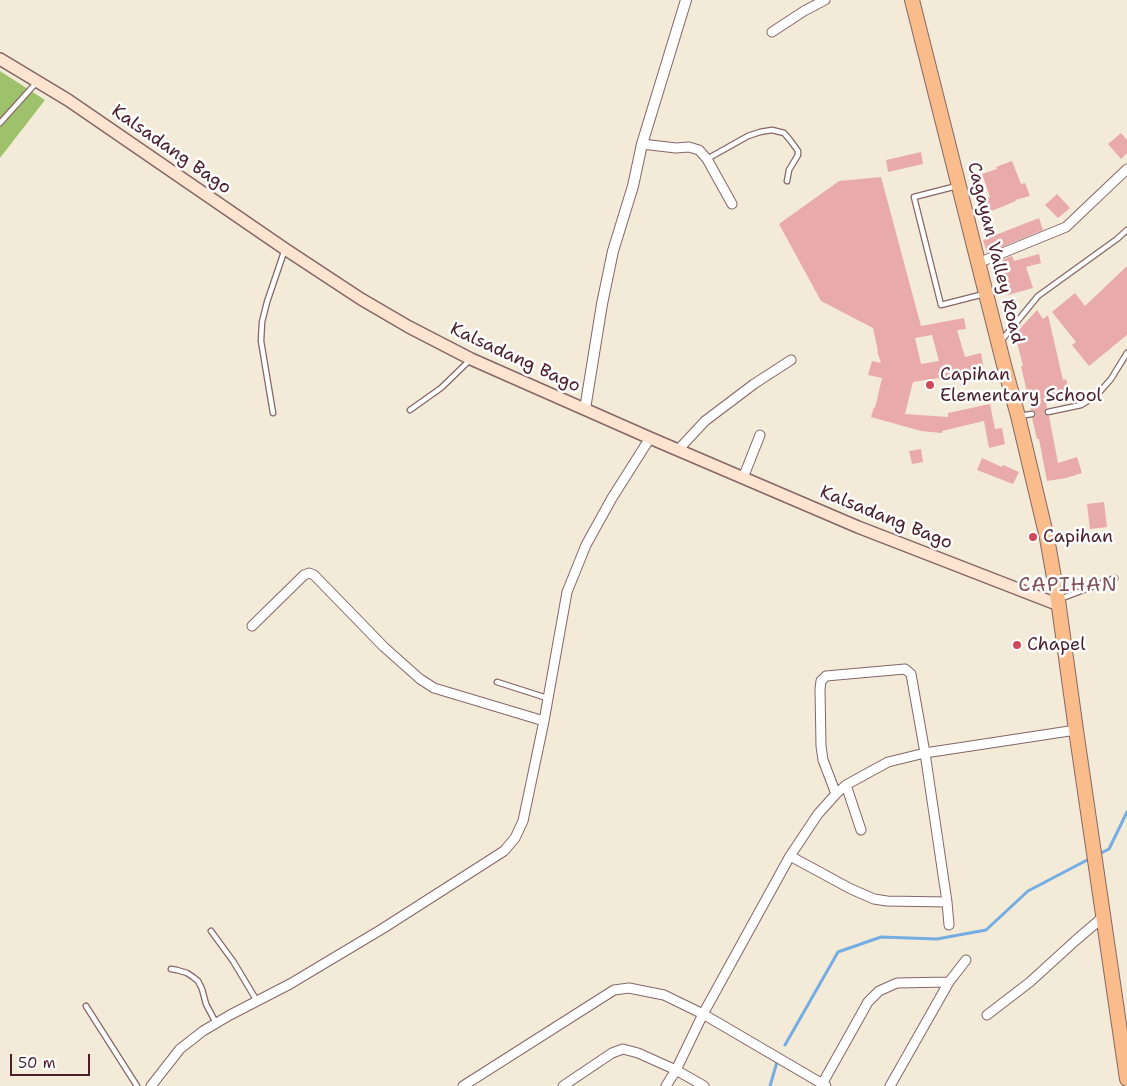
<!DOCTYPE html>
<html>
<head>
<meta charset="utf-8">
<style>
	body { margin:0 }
	#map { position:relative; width:1127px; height:1086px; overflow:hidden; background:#f3ebd7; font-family:"Shantell Sans",sans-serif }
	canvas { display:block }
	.scale { position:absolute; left:10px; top:1054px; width:80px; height:22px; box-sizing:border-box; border:2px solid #4a1f2b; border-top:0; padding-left:6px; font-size:15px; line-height:18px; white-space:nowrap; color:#4a1f2b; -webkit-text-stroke:4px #fff; paint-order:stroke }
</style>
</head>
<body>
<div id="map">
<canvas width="1127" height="1086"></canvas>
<div class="scale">50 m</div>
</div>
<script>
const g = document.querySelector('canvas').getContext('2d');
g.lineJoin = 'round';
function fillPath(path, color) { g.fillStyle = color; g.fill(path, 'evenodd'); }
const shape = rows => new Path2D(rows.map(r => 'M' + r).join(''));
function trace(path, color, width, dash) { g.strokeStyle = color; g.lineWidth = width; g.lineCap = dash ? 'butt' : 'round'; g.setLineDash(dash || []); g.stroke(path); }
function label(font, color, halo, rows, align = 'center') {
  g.font = font + ' "Shantell Sans",sans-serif'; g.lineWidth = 5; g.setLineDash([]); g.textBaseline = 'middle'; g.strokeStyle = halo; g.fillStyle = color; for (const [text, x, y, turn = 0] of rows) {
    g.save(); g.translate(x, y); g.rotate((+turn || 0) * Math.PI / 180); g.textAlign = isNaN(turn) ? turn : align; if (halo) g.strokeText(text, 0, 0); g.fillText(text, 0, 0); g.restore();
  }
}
fillPath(shape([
	[0,71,45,100,0,158]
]), '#9ec26c');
trace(shape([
	[1099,854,1109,849,1127,812],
	[785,1045,838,952,881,937,937,939,986,930,1028,891,1091,858],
	[770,1086,777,1062]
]), '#73ade3', 3);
fillPath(shape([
	[1121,133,1127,140,1127,153,1121,159,1108,144],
	[921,152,923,164,888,172,886,160],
	[1012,161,1021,184,1025,183,1030,196,1015,200,1016,201,984,214,979,201,990,197,982,174,997,169,996,167],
	[881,177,921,326,964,318,966,329,957,330,965,357,981,353,984,370,939,380,939,378,913,382,905,414,948,417,948,413,990,404,995,429,1002,428,1005,444,989,448,984,421,942,431,942,433,921,431,871,417,874,407,875,408,882,378,868,375,872,361,881,363,877,351,878,351,873,328,821,301,779,224,839,181],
	[932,335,939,361,921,364,915,338],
	[1057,194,1070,208,1058,218,1045,205],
	[1039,218,1043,230,987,253,983,240],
	[1039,254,1041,263,1026,267,1033,288,1008,295,1002,272,996,274,992,264,1012,256,1014,261],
	[1127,266,1127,335,1089,366,1072,345,1076,342,1052,312,1075,293,1085,306],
	[1037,310,1043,319,1048,315,1063,380,1066,379,1069,390,1045,398,1047,408,1045,409,1044,412,1045,415,1049,416,1058,463,1077,457,1082,473,1066,478,1047,481,1039,439,1037,439,1032,418,1036,416,1036,413,1034,410,1031,410,1021,366,1023,366,1015,334],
	[921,449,923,462,912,464,909,451],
	[982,458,1002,467,1003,465,1019,472,1013,484,977,470],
	[1104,502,1107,527,1090,529,1087,504]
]), '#e8abaa');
const service = shape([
	[0,123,36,83],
	[707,159,748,136,760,132,772,130,784,133,790,140,798,151,798,155,789,170,787,181],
	[957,186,914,197,941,305,984,294],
	[1001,341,1038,296,1117,239,1127,230],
	[410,410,441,388,470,360],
	[1048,412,1081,405,1096,396,1111,379,1127,353],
	[273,413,261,341,262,322,267,302,285,249],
	[1019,416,1032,414],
	[1060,599,1115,578],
	[497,682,547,698],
	[211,931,233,961,257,1001],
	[171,969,177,970,187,973,193,977,198,981,202,989,206,1004,216,1023],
	[86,1006,137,1086]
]);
const minor = shape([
	[772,32,804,11,825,0],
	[642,144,676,148,689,147,699,150,707,159,732,204],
	[978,263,1066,227,1127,169],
	[678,450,705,421,754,384,791,360],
	[743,478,760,435],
	[252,626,304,575,309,573,314,575,384,647,420,679,434,688,544,721],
	[846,785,861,830],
	[836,794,823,760,821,746,820,689,821,681,826,676,905,669,911,674,925,753,947,902,949,925],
	[790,856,851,889,874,899,887,901,947,902],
	[987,1015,1030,982,1075,941,1103,917],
	[151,1086,180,1049,203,1031,230,1015,290,984,382,929,504,851,515,838,523,821,544,721,567,592,586,545,612,498,650,438],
	[463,1086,614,990,629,988,664,995,703,1014,826,1086],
	[563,1086,612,1053,623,1049,638,1053,676,1070,704,1086],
	[666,1086,676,1070,703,1014,790,856,818,814,836,794,846,785,888,762,925,753,1076,730],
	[821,1086,868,1002,879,991,897,983,949,982],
	[890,1086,949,982,966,960]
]);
const tertiary = shape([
	[585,409,602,304,613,251,633,186,642,144,686,0]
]);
const secondary = shape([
	[0,59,68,100,285,249,361,299,409,327,471,359,650,438,858,527,1059,605]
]);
const trunk = shape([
	[912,0,1004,365,1018,416,1047,538,1058,600,1076,730,1127,1079]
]);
trace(service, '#856667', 7);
trace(minor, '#856667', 11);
trace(tertiary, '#856667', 12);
trace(secondary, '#856667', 14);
trace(trunk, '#856667', 16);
trace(service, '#fff', 4.5);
trace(minor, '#fff', 9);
trace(tertiary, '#fff', 10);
trace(secondary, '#fde4d1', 11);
trace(trunk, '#fabc8b', 14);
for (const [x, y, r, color] of [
	[930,385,5,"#d1495b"],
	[1033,537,5,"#d1495b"],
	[1017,645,5,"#d1495b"]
]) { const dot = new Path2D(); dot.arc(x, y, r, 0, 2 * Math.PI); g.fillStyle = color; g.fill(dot); trace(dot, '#fff', 2); }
label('18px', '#4a1f2b', '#fff', [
	["Kalsadang Bago",171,150,35],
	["Cagayan Valley Road",995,253,76],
	["Kalsadang Bago",515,358,25],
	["Kalsadang Bago",886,518,22]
]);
label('18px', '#4a1f2b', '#fff', [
	["Capihan",940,375],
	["Elementary School",940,396],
	["Capihan",1043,537],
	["Chapel",1027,645]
], 'left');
g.letterSpacing = '1px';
label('20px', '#815057', '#fff', [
	["CAPIHAN",1068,586]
]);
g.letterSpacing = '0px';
</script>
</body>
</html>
